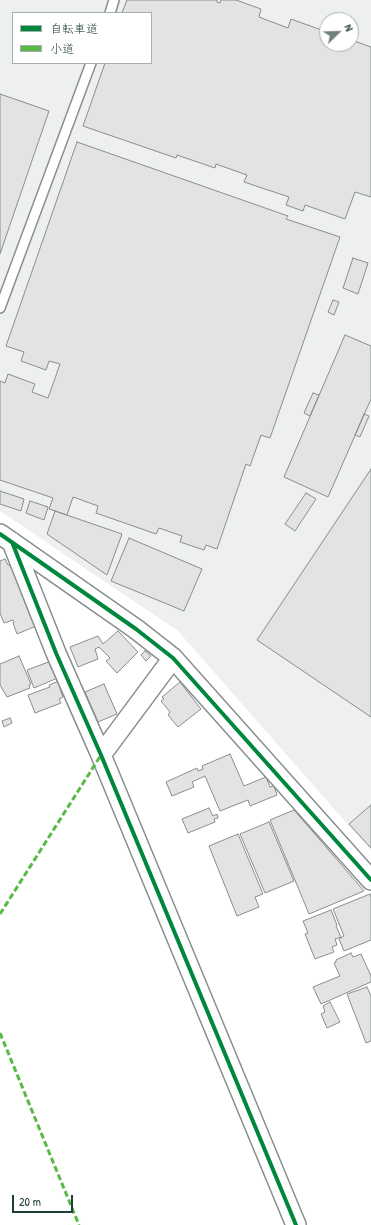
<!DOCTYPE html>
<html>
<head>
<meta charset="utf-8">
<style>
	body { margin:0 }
	#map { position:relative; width:371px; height:1225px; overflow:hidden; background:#fff; font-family:"Patrick Hand","Klee One",sans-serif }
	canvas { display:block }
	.legend { position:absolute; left:12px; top:12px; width:140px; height:52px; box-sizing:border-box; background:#fff; border:1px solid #a5b1ae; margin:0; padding:5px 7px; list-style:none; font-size:12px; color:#1f3d34 }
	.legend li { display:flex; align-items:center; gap:8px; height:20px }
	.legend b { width:20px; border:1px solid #a5b1ae }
	.north { position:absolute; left:319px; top:12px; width:40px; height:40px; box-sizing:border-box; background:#fff; border:1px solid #a5b1ae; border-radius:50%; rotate:67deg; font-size:11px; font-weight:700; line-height:16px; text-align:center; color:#1f3d34 }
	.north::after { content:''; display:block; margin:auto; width:14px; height:18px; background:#6d817b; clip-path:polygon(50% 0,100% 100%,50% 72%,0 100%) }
	.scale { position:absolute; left:12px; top:1195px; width:61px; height:18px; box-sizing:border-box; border:2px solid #1f3d34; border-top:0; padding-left:5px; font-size:12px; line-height:14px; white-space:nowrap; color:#1f3d34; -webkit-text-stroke:3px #fff; paint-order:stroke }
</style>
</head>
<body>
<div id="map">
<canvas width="371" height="1225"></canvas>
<ul class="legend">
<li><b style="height:5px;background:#00873e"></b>自転車道</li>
<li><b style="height:5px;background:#58b947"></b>小道</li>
</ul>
<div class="north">N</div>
<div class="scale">20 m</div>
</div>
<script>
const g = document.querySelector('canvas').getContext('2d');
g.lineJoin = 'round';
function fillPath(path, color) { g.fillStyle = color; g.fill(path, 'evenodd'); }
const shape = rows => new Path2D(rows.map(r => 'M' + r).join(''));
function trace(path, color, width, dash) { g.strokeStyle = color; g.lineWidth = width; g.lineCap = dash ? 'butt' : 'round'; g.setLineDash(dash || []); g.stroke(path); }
fillPath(shape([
	[0,0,371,0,371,851,178,631,0,511],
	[13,13,151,13,151,63,13,63],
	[327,20,351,20,351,44,327,44]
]), '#edf0ef');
const building = shape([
	[127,0,217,0,217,2,220,3,221,0,236,0,261,9,259,17,288,28,291,19,327,32,327,44,351,44,351,40,371,47,371,197,355,192,345,219,305,205,303,211,286,205,289,197,244,182,247,175,216,164,215,168,177,155,176,158,83,126,105,63,151,63,151,13,122,13,127,0],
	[0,94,49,111,0,254,0,94],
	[77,142,288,216,286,219,340,237,270,438,261,435,250,466,246,464,217,549,206,545,204,550,180,542,182,536,159,528,156,534,96,513,98,506,73,497,67,515,49,509,53,498,0,480,0,381,5,383,8,374,35,384,32,392,48,398,60,364,49,361,46,370,21,361,24,352,6,346,77,142],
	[353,258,368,263,358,294,343,288,353,258],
	[333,300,339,302,334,315,328,312,333,300],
	[345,335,371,346,371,399,328,497,284,477,345,335],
	[313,393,319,395,310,416,304,413,313,393],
	[364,414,369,416,360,437,355,435,364,414],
	[371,469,371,717,257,640,371,469],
	[0,491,24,499,21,511,0,504,0,491],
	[306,493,316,499,295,531,285,524,306,493],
	[30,501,48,507,44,520,26,513,30,501],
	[55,511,122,534,107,575,47,534,55,511],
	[129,538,202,569,184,611,111,581,129,538],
	[5,559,8,565,10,565,14,574,15,574,31,611,29,612,30,616,32,616,36,626,17,634,13,623,14,622,13,620,4,623,0,613,0,561,5,559],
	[118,631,138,652,117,673,106,661,110,658,99,647,95,649,98,659,78,667,70,647,98,636,103,644,118,631],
	[145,651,151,656,146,661,141,655,145,651],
	[19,656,31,684,29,685,30,688,7,697,0,685,0,664,19,656],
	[54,660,60,677,34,688,27,670,54,660],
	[61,680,64,687,60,689,63,697,59,699,61,703,35,713,28,695,50,687,49,685,61,680],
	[180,682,201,709,178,727,168,715,170,712,161,701,164,699,162,697,180,682],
	[104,684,117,714,98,722,85,692,104,684],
	[10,718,12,723,4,727,2,721,10,718],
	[230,754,244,786,266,777,270,787,274,786,277,795,250,806,248,800,220,811,205,776,192,782,194,787,172,796,166,782,197,768,198,771,203,769,202,766,230,754],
	[371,805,371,848,349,824,371,805],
	[209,808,213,816,217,814,218,818,214,819,215,822,188,833,182,819,209,808],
	[294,810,364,891,309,914,270,820,294,810],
	[269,822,294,881,265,893,240,834,269,822],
	[238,834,263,894,255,897,259,907,237,916,209,846,238,834],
	[370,894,371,897,371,940,344,951,339,939,344,936,333,909,370,894],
	[331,910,337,925,336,926,341,937,335,939,337,945,332,947,334,952,315,959,305,934,308,933,303,921,331,910],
	[351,953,353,957,361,954,371,976,371,982,321,1004,313,987,340,976,334,963,336,962,336,960,351,953],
	[367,987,371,996,371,1041,366,1043,347,994,367,987],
	[330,1002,340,1022,327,1028,321,1014,325,1012,323,1006,330,1002]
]);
fillPath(building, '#e2e3e2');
trace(building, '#898f8d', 1);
const service = shape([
	[110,13,114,0],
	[0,308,91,63]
]);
const minor = shape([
	[0,534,136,629,173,658,371,880],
	[12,542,56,653,101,755,296,1225],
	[101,755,173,658]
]);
trace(service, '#898f8d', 12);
trace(minor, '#898f8d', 22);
trace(service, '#fff', 9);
trace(minor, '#fff', 19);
trace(shape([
	[0,914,101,755],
	[0,1033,79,1225]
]), '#58b947', 3, [6, 3]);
trace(shape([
	[0,534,136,629,173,658,371,880],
	[12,542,56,653,101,755,296,1225]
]), '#00873e', 4);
</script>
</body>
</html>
